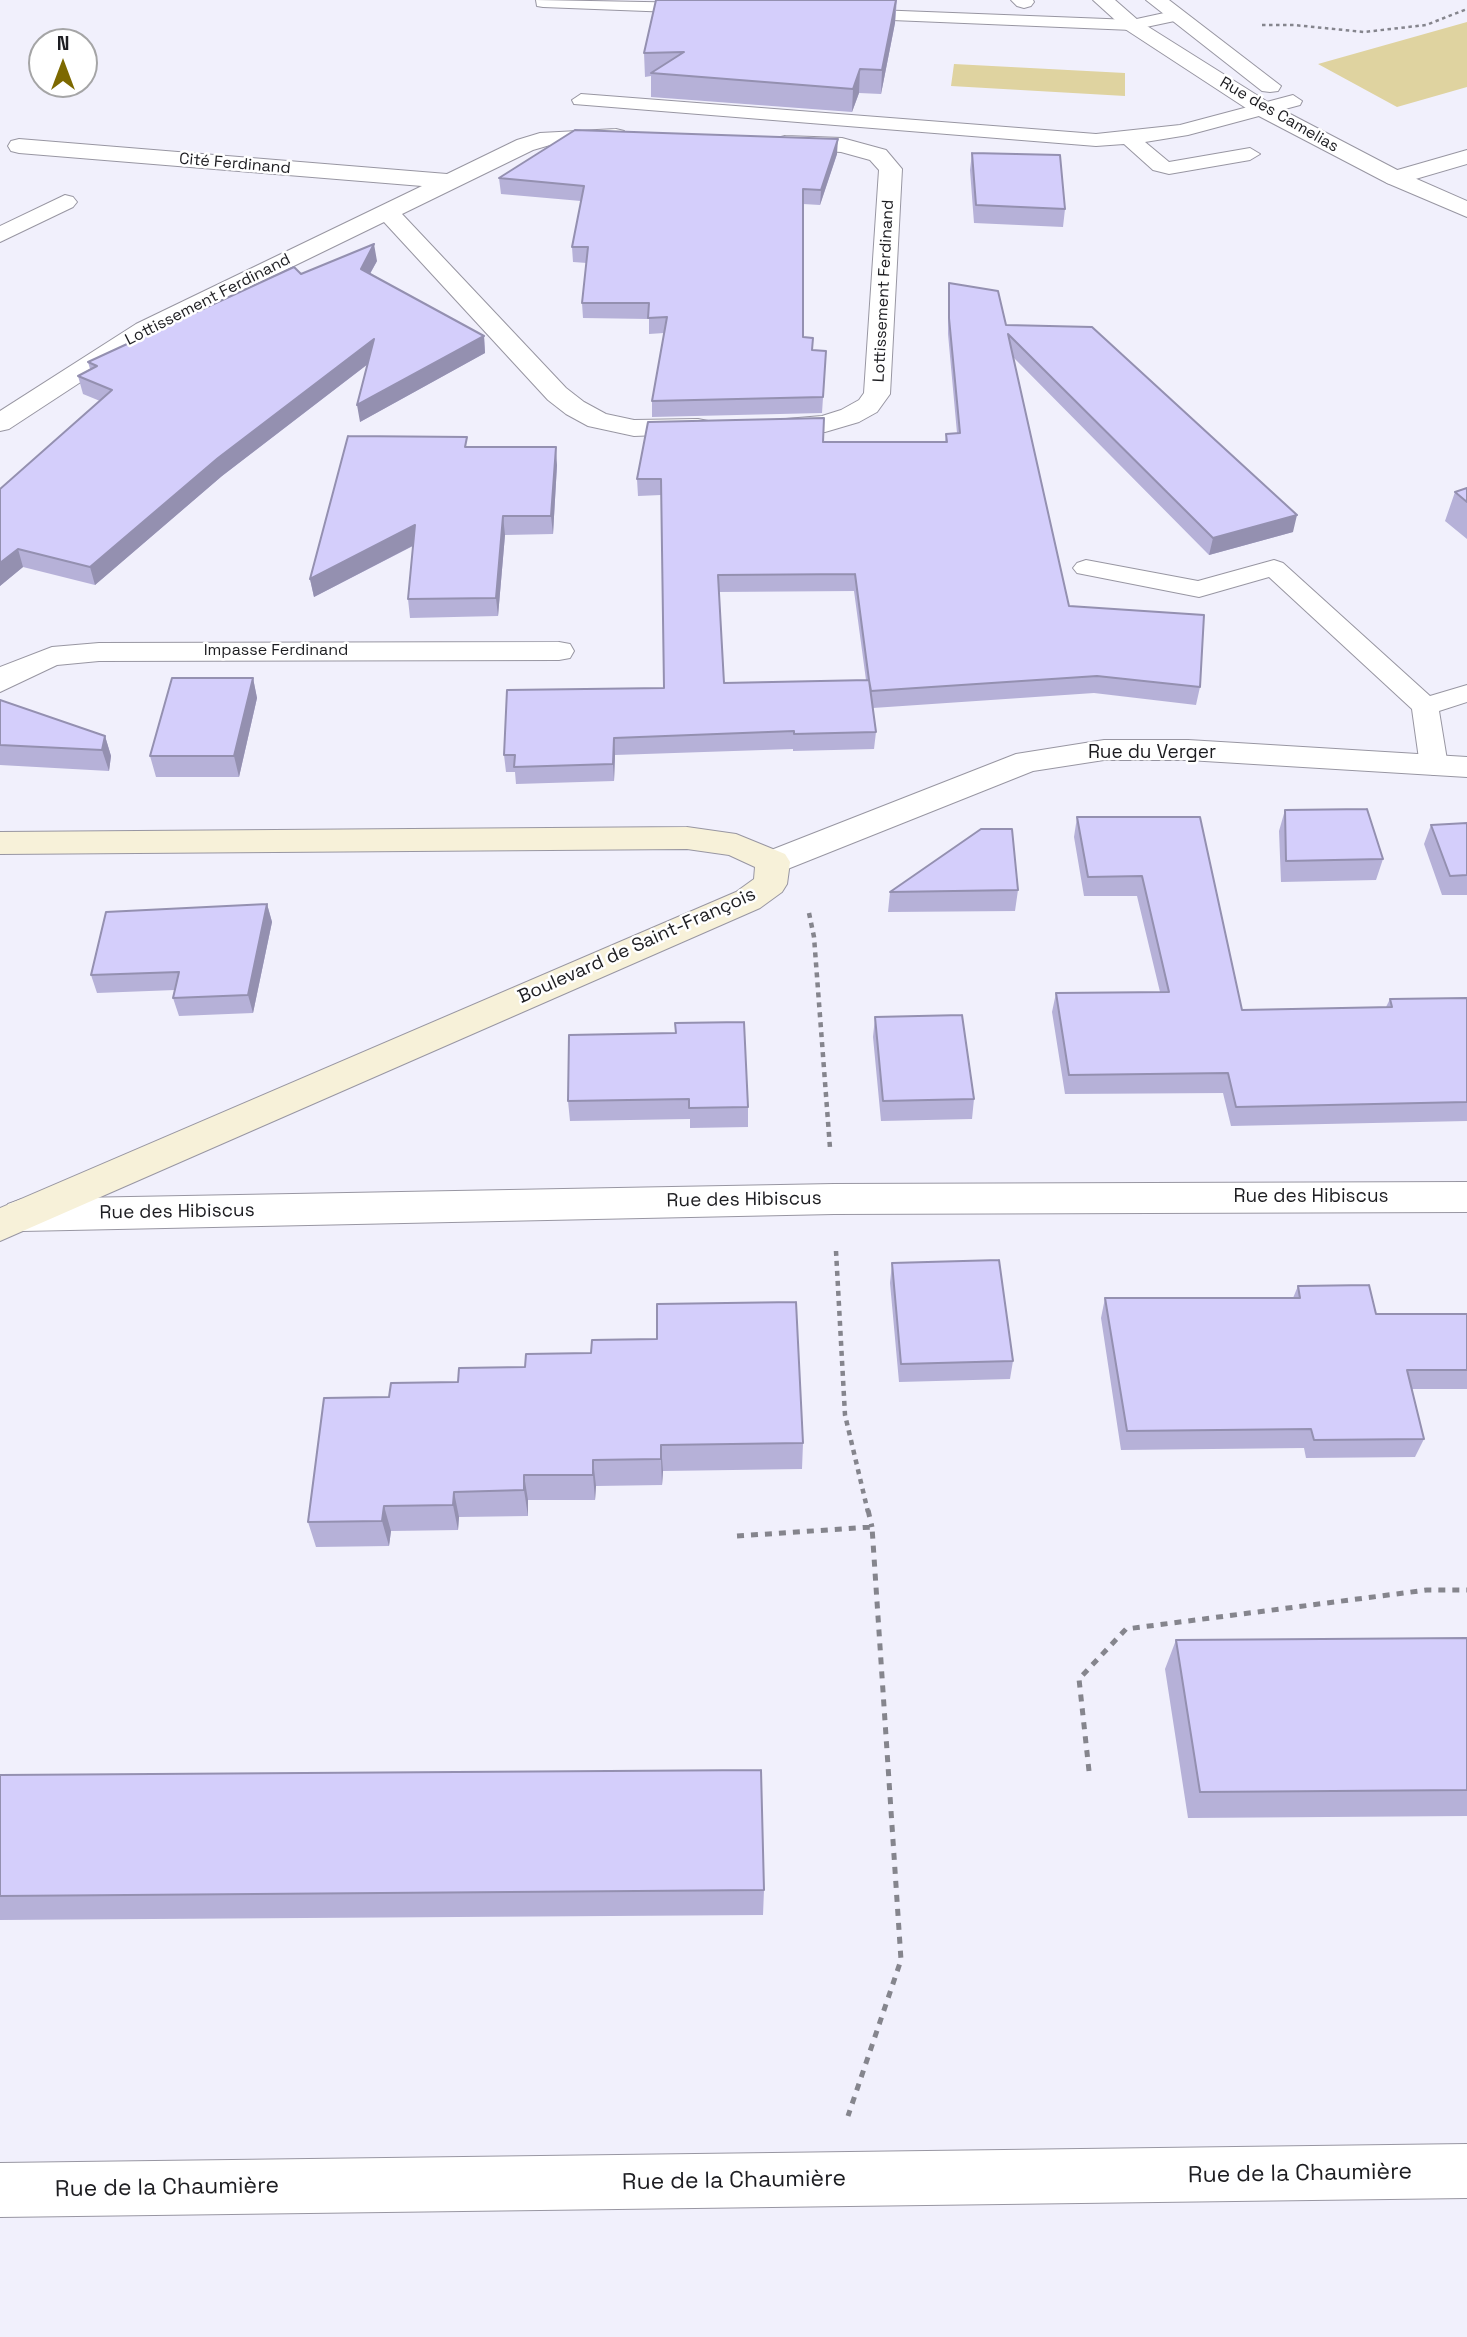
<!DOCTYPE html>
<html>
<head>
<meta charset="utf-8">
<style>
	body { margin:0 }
	#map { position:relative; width:1467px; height:2337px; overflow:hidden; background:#f1f0fc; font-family:"Space Grotesk",sans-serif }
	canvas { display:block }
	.north { position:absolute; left:28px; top:28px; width:70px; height:70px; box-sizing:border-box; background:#fff; border:2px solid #a5a5a6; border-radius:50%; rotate:0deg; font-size:19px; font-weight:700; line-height:28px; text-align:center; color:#1d1d21 }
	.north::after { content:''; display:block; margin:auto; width:24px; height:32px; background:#7d6900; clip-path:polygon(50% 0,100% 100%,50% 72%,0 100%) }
</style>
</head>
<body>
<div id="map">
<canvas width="1467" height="2337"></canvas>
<div class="north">N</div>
</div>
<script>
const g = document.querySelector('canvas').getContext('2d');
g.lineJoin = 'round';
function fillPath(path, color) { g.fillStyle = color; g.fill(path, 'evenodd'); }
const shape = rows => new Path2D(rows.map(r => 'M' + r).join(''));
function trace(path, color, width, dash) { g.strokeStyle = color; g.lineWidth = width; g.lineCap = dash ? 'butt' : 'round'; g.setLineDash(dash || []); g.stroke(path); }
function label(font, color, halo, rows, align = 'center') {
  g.font = font + ' "Space Grotesk",sans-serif'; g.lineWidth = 5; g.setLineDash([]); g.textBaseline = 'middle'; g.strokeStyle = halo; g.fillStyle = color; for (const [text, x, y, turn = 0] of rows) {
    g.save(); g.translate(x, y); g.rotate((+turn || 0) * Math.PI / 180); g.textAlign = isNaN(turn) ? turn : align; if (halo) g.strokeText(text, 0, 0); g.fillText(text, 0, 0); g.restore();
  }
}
fillPath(shape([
	[1467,22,1467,87,1397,107,1318,64],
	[954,64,1125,73,1125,96,951,86]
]), '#dfd3a0');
const service = shape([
	[536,0,698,3,707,8,698,13,543,7,537,6,536,0],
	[850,9,1132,20,1178,10,1187,15,1184,19,1132,30,844,18,841,14,844,10,850,9],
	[581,94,1096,134,1180,125,1293,95,1302,101,1300,105,1188,135,1145,142,1169,162,1250,148,1260,154,1250,160,1169,174,1153,170,1124,144,1096,146,574,104,572,100,581,94],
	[1086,560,1198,581,1274,560,1283,563,1430,696,1467,685,1467,702,1439,711,1448,766,1444,772,1434,775,1424,772,1420,766,1412,709,1269,577,1199,597,1077,573,1073,568,1077,563,1086,560]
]);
const minor = shape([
	[1011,0,1033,0,1034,2,1031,6,1024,8,1017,6,1011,0],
	[616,129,624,131,627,136,624,141,550,145,533,150,402,214,566,388,584,402,606,414,634,420,698,419,708,421,711,427,708,433,634,436,588,426,566,414,548,400,384,222,154,334,9,429,0,431,0,411,136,324,422,186,19,153,11,151,8,146,11,141,19,139,447,174,517,140,540,133,616,129],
	[785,136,842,138,886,150,902,169,890,394,877,412,859,422,825,432,772,435,762,433,759,427,762,421,822,416,841,410,859,400,864,393,879,170,870,160,841,152,777,148,774,143,777,138,785,136],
	[1467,150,1467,164,1395,185,1387,183,1383,178,1387,173,1467,150],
	[65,195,73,197,77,202,73,207,0,242,0,226,65,195],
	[559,642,570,644,574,651,570,658,559,660,99,661,57,665,0,692,0,667,52,647,99,643,559,642],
	[1467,1182,1467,1212,834,1214,22,1231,8,1226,2,1215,8,1204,22,1199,834,1184,1467,1182],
	[1467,2144,1467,2198,0,2217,0,2163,1467,2144]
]);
const tertiary = shape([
	[1093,0,1115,0,1139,21,1271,104,1403,173,1467,201,1467,217,1387,183,1255,114,1125,29,1093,0],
	[1146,0,1169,0,1281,86,1278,91,1270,92,1262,91,1146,0],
	[1104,740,1188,740,1467,757,1467,777,1188,760,1104,760,1033,771,785,870,773,873,761,870,756,862,761,854,1016,754,1104,740]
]);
const secondary = shape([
	[687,827,736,834,785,854,790,862,787,884,782,892,760,908,0,1241,0,1208,736,892,754,879,755,867,729,855,687,849,0,854,0,832,687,827]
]);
trace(service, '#9896a2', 2);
trace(minor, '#9896a2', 2);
trace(tertiary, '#9896a2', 2);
trace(secondary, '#9896a2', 2);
trace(shape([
	[1262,25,1294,25,1364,32,1426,25,1467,9]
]), '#85858d', 2.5, [3.5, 3.5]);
trace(shape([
	[809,913,814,937,830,1148],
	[836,1251,845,1415,868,1512]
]), '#85858d', 4.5, [5, 5]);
trace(shape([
	[868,1510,872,1527],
	[737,1536,872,1527,901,1960,848,2116],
	[1089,1771,1079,1679,1126,1629,1427,1590,1467,1590]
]), '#85858d', 5, [7, 7]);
fillPath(service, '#fff');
fillPath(minor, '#fff');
fillPath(tertiary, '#fff');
fillPath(secondary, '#f7f1d9');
fillPath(shape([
	[656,0,897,0,895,23,881,94,859,93,852,112,651,97,651,76,645,77,644,53],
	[972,153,1065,209,1063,227,974,223,970,170],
	[837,154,820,205,803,204,803,337,812,350,826,351,822,413,652,417,652,401,664,333,649,334,649,319,583,318,582,303,587,263,573,262,572,247,581,201,501,194,499,178],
	[377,261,370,274,484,336,485,353,360,422,368,364,222,476,95,585,23,567,0,586,0,489,100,401,83,394,78,376,90,369,88,362,301,274],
	[949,283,1006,325,1293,532,1209,555,1013,357,1069,606,1200,687,1196,705,1094,693,873,708,876,732,874,749,793,751,793,749,615,755,614,781,516,784,515,772,506,772,504,755,664,688,661,495,638,496,637,479,823,442,945,442,946,434,957,433,948,334,948,299],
	[854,591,866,680,724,683,718,592],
	[468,447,557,465,553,534,505,535,498,616,410,618,408,599,413,546,314,597,310,579],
	[1467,488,1467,539,1445,521,1455,492],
	[253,678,257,698,239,777,156,777,150,756],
	[0,700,105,736,111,756,109,771,0,765],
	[1285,810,1383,859,1376,880,1281,882,1279,831],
	[1077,817,1200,817,1242,1010,1386,1007,1390,999,1467,998,1467,1121,1231,1126,1223,1093,1065,1094,1052,1012,1056,993,1160,992,1137,896,1084,896,1074,837],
	[1467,823,1467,895,1442,895,1424,844,1431,825],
	[1018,890,1015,911,888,912,890,892],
	[267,904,272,922,253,1013,179,1016,173,998,175,990,97,993,91,975],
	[875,1017,974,1099,972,1119,881,1121,873,1037],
	[569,1035,748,1107,748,1127,690,1128,690,1119,570,1121,568,1101],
	[892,1263,1013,1361,1010,1379,899,1382,890,1283],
	[1298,1286,1376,1314,1467,1314,1467,1389,1412,1389,1424,1439,1415,1457,1306,1458,1304,1448,1121,1450,1101,1318,1105,1298,1293,1298],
	[458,1382,803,1443,802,1469,663,1471,662,1485,596,1486,595,1500,528,1500,528,1516,459,1517,458,1530,391,1531,389,1546,316,1547,308,1522,389,1397],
	[1467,1638,1467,1816,1188,1818,1165,1669,1176,1640],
	[0,1775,764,1890,763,1915,0,1920]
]), '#b6b1d8');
fillPath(shape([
	[896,0,895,23,881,94,882,70],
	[860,69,859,93,852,112,853,89],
	[838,139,837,154,820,205,821,190],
	[374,244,377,261,363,286,361,269],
	[484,336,485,353,360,422,357,405],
	[374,339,377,357,222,476,95,585,90,567,218,458],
	[556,447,557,465,553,534,551,516],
	[1297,515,1293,532,1209,555,1213,538],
	[503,516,505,535,498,616,496,598],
	[415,525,418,543,314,597,310,579],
	[18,549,23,567,0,586,0,563],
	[253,678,257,698,239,777,234,756],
	[105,736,111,756,109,771,102,750],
	[614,738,615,755,614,781,613,764],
	[267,904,272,922,253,1013,248,995],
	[661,1445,663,1471,662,1485,661,1459],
	[593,1460,596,1486,595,1500,593,1475],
	[524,1475,528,1500,528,1516,524,1490],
	[454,1492,459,1517,458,1530,453,1505],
	[384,1506,391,1531,389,1546,382,1521]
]), '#9490b0');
const building = shape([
	[656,0,896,0,882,70,860,69,853,89,651,73,684,52,644,53,656,0],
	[575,130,838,139,821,190,803,189,803,337,813,338,812,350,826,351,823,397,652,401,667,317,648,318,649,303,582,303,588,247,572,247,584,186,499,178,575,130],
	[972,153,1060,155,1065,209,976,205,972,153],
	[374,244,361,269,484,336,357,405,374,339,218,458,90,567,18,549,0,563,0,489,112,390,78,376,97,366,88,362,294,267,301,274,374,244],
	[949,283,998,291,1006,325,1092,327,1297,515,1213,538,1008,334,1069,606,1204,615,1200,687,1097,676,871,691,869,680,876,732,794,734,794,731,614,738,613,764,514,767,515,755,504,755,507,690,664,688,661,479,637,479,648,422,824,418,823,442,947,442,946,434,960,433,949,318,949,283],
	[855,574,869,680,724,683,718,575,855,574],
	[348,436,467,437,465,447,556,447,551,516,503,516,496,598,408,599,415,525,310,579,348,436],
	[1467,488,1467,502,1455,492,1467,488],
	[172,678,253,678,234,756,150,756,172,678],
	[0,700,105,736,102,750,0,745,0,700],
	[1367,809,1383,859,1286,861,1285,810,1367,809],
	[1077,817,1200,817,1242,1010,1392,1007,1390,999,1467,998,1467,1102,1236,1107,1228,1073,1069,1075,1056,993,1169,992,1142,876,1088,877,1077,817],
	[1467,823,1467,875,1450,876,1431,825,1467,823],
	[981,829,1012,829,1018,890,890,892,981,829],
	[267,904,248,995,173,998,179,972,91,975,106,912,267,904],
	[962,1015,974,1099,883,1101,875,1017,962,1015],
	[744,1022,748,1107,689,1108,689,1099,568,1101,569,1035,676,1033,675,1023,744,1022],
	[999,1260,1013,1361,901,1364,892,1263,999,1260],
	[1369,1285,1376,1314,1467,1314,1467,1370,1407,1370,1424,1439,1314,1440,1311,1429,1127,1431,1105,1298,1300,1298,1298,1286,1369,1285],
	[796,1302,803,1443,661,1445,661,1459,593,1460,593,1475,524,1475,524,1490,454,1492,453,1505,384,1506,382,1521,308,1522,324,1398,389,1397,391,1383,458,1382,459,1368,525,1367,526,1354,591,1353,592,1340,657,1339,657,1304,796,1302],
	[1467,1638,1467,1790,1200,1792,1176,1640,1467,1638],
	[761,1770,764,1890,0,1896,0,1775,761,1770]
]);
fillPath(building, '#d4cefb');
trace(building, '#9490b0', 2);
label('16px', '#1d1d21', '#fff', [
	["Rue des Camelias",1279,115,30],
	["Cité Ferdinand",235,164,5],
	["Lottissement Ferdinand",884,291,-87],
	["Lottissement Ferdinand",208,300,-27],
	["Impasse Ferdinand",276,651]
]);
label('19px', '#1d1d21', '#fff', [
	["Rue du Verger",1152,753],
	["Boulevard de Saint-François",637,946,-24],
	["Rue des Hibiscus",1311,1197],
	["Rue des Hibiscus",744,1200,-1],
	["Rue des Hibiscus",177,1212,-1]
]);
label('23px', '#1d1d21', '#fff', [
	["Rue de la Chaumière",1300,2174,-1],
	["Rue de la Chaumière",734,2181,-1],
	["Rue de la Chaumière",167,2188,-1]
]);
</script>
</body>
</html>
